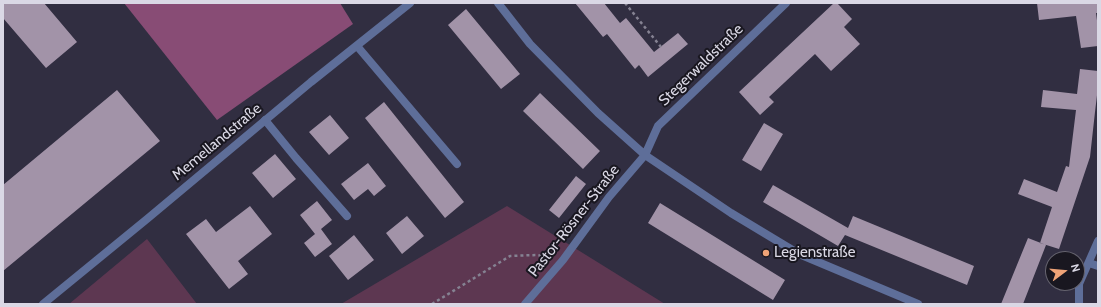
<!DOCTYPE html>
<html>
<head>
<meta charset="utf-8">
<style>
	body { margin:0 }
	#map { position:relative; width:1101px; height:307px; overflow:hidden; background:#312e41; font-family:Cabin,sans-serif }
	canvas { display:block }
	.frame { position:absolute; inset:0; border:4px solid #dad8e5; pointer-events:none }
	.north { position:absolute; left:1045px; top:251px; width:40px; height:40px; box-sizing:border-box; background:#191720; border:1px solid #66646f; border-radius:50%; rotate:74deg; font-size:11px; font-weight:700; line-height:16px; text-align:center; color:#dad8e5 }
	.north::after { content:''; display:block; margin:auto; width:14px; height:18px; background:#efa377; clip-path:polygon(50% 0,100% 100%,50% 72%,0 100%) }
</style>
</head>
<body>
<div id="map">
<canvas width="1101" height="307"></canvas>
<div class="frame"></div>
<div class="north">N</div>
</div>
<script>
const g = document.querySelector('canvas').getContext('2d');
g.lineJoin = 'round';
function fillPath(path, color) { g.fillStyle = color; g.fill(path, 'evenodd'); }
const shape = rows => new Path2D(rows.map(r => 'M' + r).join(''));
function trace(path, color, width, dash) { g.strokeStyle = color; g.lineWidth = width; g.lineCap = dash ? 'butt' : 'round'; g.setLineDash(dash || []); g.stroke(path); }
function label(font, color, halo, rows, align = 'center') {
  g.font = font + ' Cabin,sans-serif'; g.lineWidth = 4; g.setLineDash([]); g.textBaseline = 'middle'; g.strokeStyle = halo; g.fillStyle = color; for (const [text, x, y, turn = 0] of rows) {
    g.save(); g.translate(x, y); g.rotate((+turn || 0) * Math.PI / 180); g.textAlign = isNaN(turn) ? turn : align; if (halo) g.strokeText(text, 0, 0); g.fillText(text, 0, 0); g.restore();
  }
}
fillPath(shape([
	[507,206,665,304,341,304],
	[147,239,197,304,69,304]
]), '#5d3751');
fillPath(shape([
	[124,3,340,3,353,24,217,120]
]), '#884c75');
fillPath(shape([
	[3,3,44,3,77,42,46,68,3,18],
	[575,3,604,3,620,23,626,18,654,52,678,33,688,44,648,77,639,65,635,69,607,34,603,37],
	[834,3,837,3,852,19,844,27,860,44,831,71,815,54,769,97,774,102,760,115,739,92],
	[1037,3,1098,3,1098,13,1096,13,1098,28,1098,46,1081,48,1076,16,1039,20],
	[466,9,520,74,501,89,448,25],
	[1080,69,1098,71,1098,87,1095,112,1090,157,1059,249,1040,243,1052,207,1018,194,1024,179,1057,192,1066,166,1069,167,1076,110,1041,107,1043,90,1077,94],
	[117,90,160,141,3,271,3,185],
	[540,93,600,151,583,169,523,111],
	[384,102,464,202,445,218,365,118],
	[330,115,349,138,329,155,309,132],
	[764,123,783,134,761,171,742,160],
	[275,154,296,179,273,198,252,173],
	[368,163,386,186,374,196,368,189,354,200,341,184],
	[576,176,586,184,559,218,549,210],
	[773,185,848,228,853,216,974,266,967,285,845,235,838,246,763,202],
	[317,201,332,220,321,229,332,244,315,257,304,243,315,234,300,215],
	[660,203,785,280,773,300,648,223],
	[250,206,272,234,238,261,248,274,229,289,186,234,206,219,216,232],
	[407,216,424,236,402,254,386,233],
	[354,235,374,260,348,280,329,256],
	[1028,238,1046,245,1023,304,1001,304]
]), '#a293a8');
trace(shape([
	[625,3,661,47],
	[432,304,510,256,536,255,550,257]
]), '#858292', 2.5, [3, 3]);
trace(shape([
	[357,46,457,164],
	[265,120,296,158,347,216],
	[1089,263,1098,266]
]), '#5e6e99', 8);
trace(shape([
	[498,3,530,44,598,113,645,155,731,213,799,254,918,304],
	[43,304,147,219,311,82,410,3],
	[525,304,563,260,609,197,645,155,658,126,786,3],
	[1079,304,1079,284,1098,241]
]), '#5e6e99', 8);
for (const [x, y, r, color] of [
	[766,253,4,"#efa377"]
]) { const dot = new Path2D(); dot.arc(x, y, r, 0, 2 * Math.PI); g.fillStyle = color; g.fill(dot); trace(dot, '#191720', 1.5); }
label('15px', '#dad8e5', '#191720', [
	["Stegerwaldstraße",701,65,-44],
	["Memellandstraße",217,142,-40],
	["Pastor-Rösner-Straße",574,221,-52]
]);
label('15px', '#dad8e5', '#191720', [
	["Legienstraße",774,253]
], 'left');
</script>
</body>
</html>
